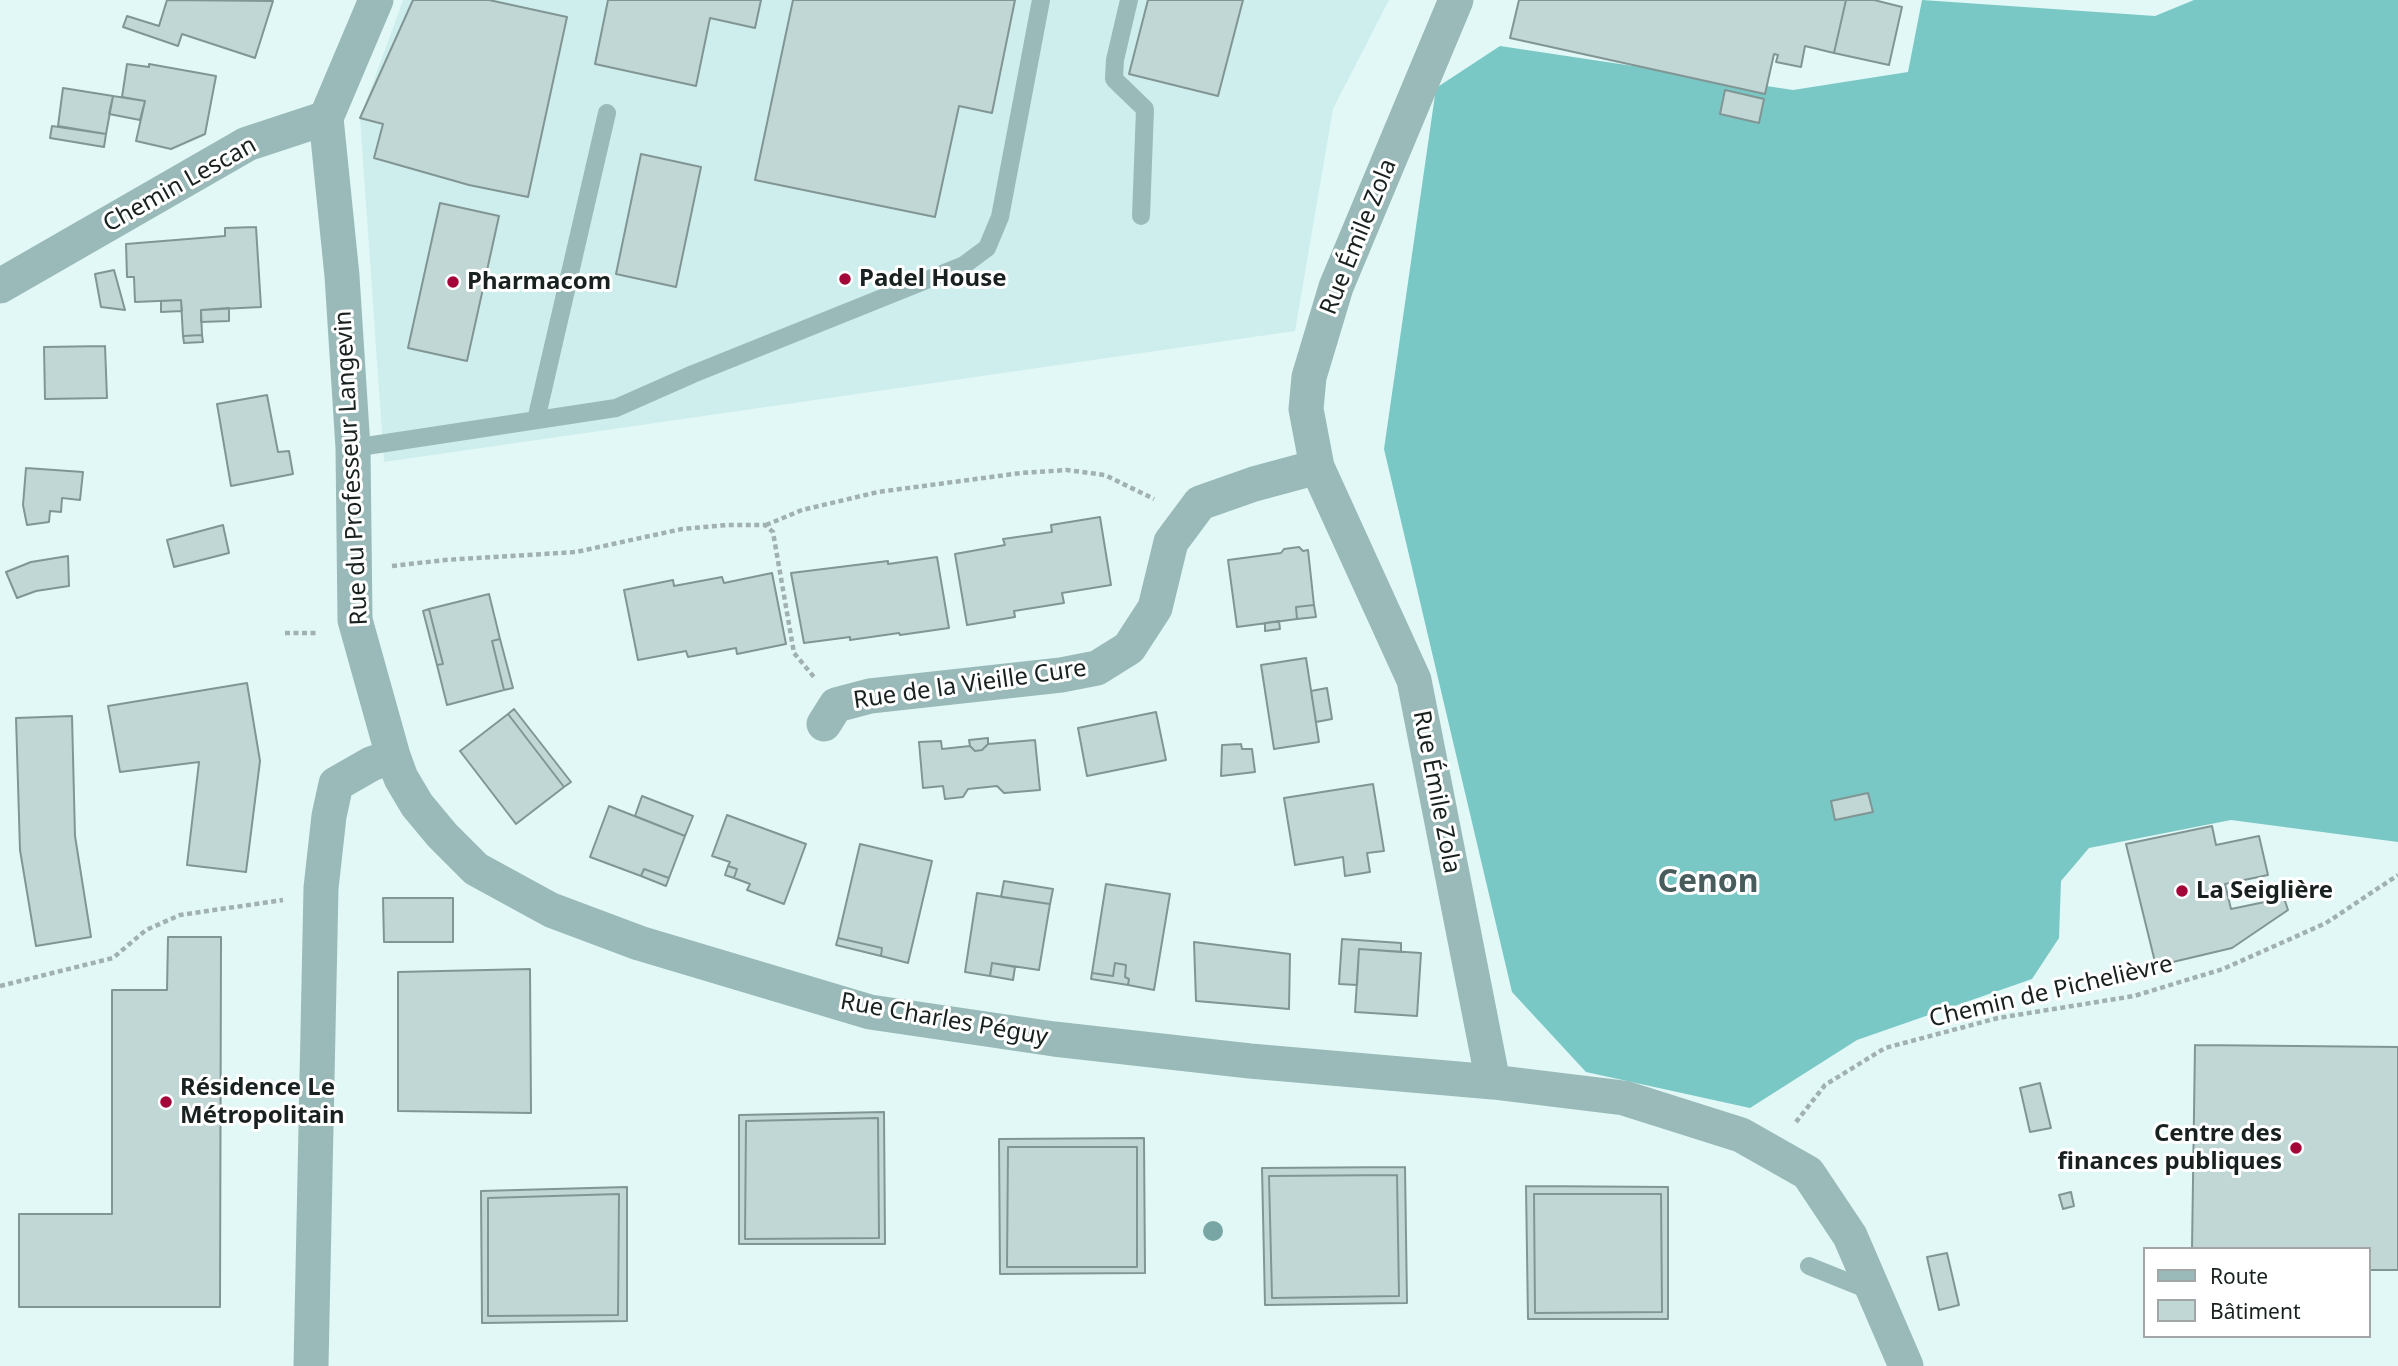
<!DOCTYPE html>
<html>
<head>
<meta charset="utf-8">
<style>
	body { margin:0 }
	#map { position:relative; width:2398px; height:1366px; overflow:hidden; background:#e2f8f7; font-family:"Noto Sans",sans-serif }
	canvas { display:block }
	.legend { position:absolute; left:2143px; top:1247px; width:228px; height:91px; box-sizing:border-box; background:#fff; border:2px solid #a3a6a6; margin:0; padding:9px 12px; list-style:none; font-size:21px; color:#192120 }
	.legend li { display:flex; align-items:center; gap:14px; height:35px }
	.legend b { width:35px; border:2px solid #a3a6a6 }
</style>
</head>
<body>
<div id="map">
<canvas width="2398" height="1366"></canvas>
<ul class="legend">
<li><b style="height:9px;background:#99bab8"></b>Route</li>
<li><b style="height:19px;background:#c1d7d6"></b>Bâtiment</li>
</ul>
</div>
<script>
const g = document.querySelector('canvas').getContext('2d');
g.lineJoin = 'round';
function fillPath(path, color) { g.fillStyle = color; g.fill(path, 'evenodd'); }
const shape = rows => new Path2D(rows.map(r => 'M' + r).join(''));
function trace(path, color, width, dash) { g.strokeStyle = color; g.lineWidth = width; g.lineCap = dash ? 'butt' : 'round'; g.setLineDash(dash || []); g.stroke(path); }
function label(font, color, halo, rows, align = 'center') {
  g.font = font + ' "Noto Sans",sans-serif'; g.lineWidth = 6; g.setLineDash([]); g.textBaseline = 'middle'; g.strokeStyle = halo; g.fillStyle = color; for (const [text, x, y, turn = 0] of rows) {
    g.save(); g.translate(x, y); g.rotate((+turn || 0) * Math.PI / 180); g.textAlign = isNaN(turn) ? turn : align; if (halo) g.strokeText(text, 0, 0); g.fillText(text, 0, 0); g.restore();
  }
}
fillPath(shape([
	[403,0,1389,0,1333,109,1295,331,384,462,360,118]
]), '#ceeeed');
fillPath(shape([
	[1922,0,2155,16,2194,0,2398,0,2398,842,2231,820,2089,848,2061,881,2059,938,2032,979,1857,1040,1750,1108,1586,1072,1512,992,1384,449,1436,88,1500,46,1793,90,1908,72]
]), '#79c8c5');
const building = shape([
	[167,0,273,1,255,58,182,34,178,46,123,27,127,16,159,26,167,0],
	[413,0,489,0,567,17,528,197,469,185,374,158,383,124,360,118,413,0],
	[608,0,761,0,755,28,710,18,696,86,595,64,608,0],
	[793,0,1015,0,992,113,959,106,935,217,755,180,793,0],
	[1148,0,1243,0,1218,96,1129,74,1148,0],
	[1519,0,1846,0,1834,53,1805,46,1801,67,1776,62,1778,55,1774,54,1765,94,1510,38,1519,0],
	[1846,0,1874,0,1902,7,1889,65,1834,53,1846,0],
	[127,64,149,67,149,64,216,76,205,134,171,149,136,141,145,101,122,97,127,64],
	[63,88,113,96,106,134,58,126,63,88],
	[1725,90,1764,99,1759,123,1720,114,1725,90],
	[113,96,145,101,140,120,109,114,113,96],
	[52,126,106,134,104,147,50,138,52,126],
	[641,154,701,167,676,287,616,274,641,154],
	[440,203,499,216,467,361,408,348,440,203],
	[256,227,261,307,201,310,202,335,183,336,181,300,135,302,134,277,127,277,126,244,225,236,225,228,256,227],
	[114,270,125,310,101,307,95,274,114,270],
	[181,300,182,311,161,312,161,301,181,300],
	[229,308,229,321,201,322,201,310,229,308],
	[202,335,203,342,184,343,183,336,202,335],
	[105,346,107,398,45,399,44,347,105,346],
	[267,395,278,452,289,451,293,474,231,486,217,404,267,395],
	[26,468,83,472,80,500,62,498,61,512,50,511,49,522,27,525,23,505,26,468],
	[1100,517,1111,585,1062,593,1064,603,1014,611,1015,617,967,625,955,554,1005,545,1003,539,1052,532,1051,525,1100,517],
	[223,525,229,553,174,567,167,540,223,525],
	[1299,547,1303,551,1308,550,1314,605,1296,607,1297,619,1237,627,1228,560,1281,553,1284,549,1299,547],
	[68,556,69,586,36,591,17,598,6,572,31,562,68,556],
	[937,557,949,628,900,635,899,633,850,640,850,637,804,643,791,573,888,561,888,564,937,557],
	[772,573,786,644,737,654,736,648,688,657,686,651,638,660,624,590,673,580,674,586,722,577,724,583,772,573],
	[489,594,500,639,492,641,504,690,447,705,437,665,443,664,429,609,489,594],
	[1314,605,1316,617,1297,619,1296,607,1314,605],
	[429,609,443,664,437,665,423,611,429,609],
	[1279,621,1280,629,1265,631,1265,623,1279,621],
	[500,639,513,688,504,690,492,641,500,639],
	[1306,658,1319,742,1274,749,1261,665,1306,658],
	[247,683,260,761,246,872,187,865,199,762,120,772,108,706,247,683],
	[1327,688,1332,719,1316,722,1311,691,1327,688],
	[514,709,571,782,564,787,508,714,514,709],
	[1156,712,1166,760,1087,776,1078,728,1156,712],
	[508,714,564,787,516,824,460,751,508,714],
	[72,716,75,836,91,937,36,946,20,850,16,718,72,716],
	[988,738,988,744,982,750,975,751,970,746,969,740,988,738],
	[1035,740,1040,790,1004,793,997,786,968,789,963,797,945,799,943,786,923,788,919,742,941,741,942,749,970,746,975,751,982,750,988,744,1035,740],
	[1241,744,1242,749,1252,749,1255,772,1221,776,1222,745,1241,744],
	[1373,784,1384,851,1367,853,1370,872,1345,876,1343,857,1295,865,1284,798,1373,784],
	[1868,793,1873,812,1835,820,1831,801,1868,793],
	[642,796,693,816,685,836,635,816,642,796],
	[609,806,685,836,669,878,644,869,641,876,590,857,609,806],
	[727,815,806,844,784,904,747,890,750,884,734,878,737,869,728,866,730,862,712,856,727,815],
	[2212,826,2216,845,2259,836,2268,875,2225,884,2231,909,2284,898,2288,910,2232,948,2156,966,2126,844,2212,826],
	[860,844,932,861,908,963,881,956,882,948,838,938,860,844],
	[728,866,737,869,734,878,725,875,728,866],
	[644,869,669,878,666,886,641,876,644,869],
	[1004,881,1053,889,1050,904,1001,897,1004,881],
	[1106,884,1170,894,1154,990,1128,985,1129,979,1125,977,1126,965,1115,963,1113,976,1092,973,1106,884],
	[977,893,1050,904,1039,970,992,963,990,976,965,972,977,893],
	[383,898,453,898,453,942,384,942,383,898],
	[168,937,221,937,220,1307,19,1307,19,1214,112,1214,112,990,167,990,168,937],
	[838,938,882,948,881,956,836,945,838,938],
	[1342,939,1401,943,1401,952,1359,949,1357,985,1339,984,1342,939],
	[1194,942,1290,954,1289,1009,1196,1001,1194,942],
	[1359,949,1421,953,1417,1016,1355,1012,1359,949],
	[992,963,1015,967,1013,980,990,976,992,963],
	[1115,963,1126,965,1125,977,1129,979,1128,985,1091,979,1092,973,1113,976,1115,963],
	[530,969,531,1113,398,1111,398,972,530,969],
	[2195,1045,2398,1047,2398,1270,2368,1270,2368,1249,2192,1249,2195,1045],
	[2040,1083,2051,1128,2030,1132,2020,1088,2040,1083],
	[884,1112,885,1244,739,1244,739,1115,884,1112],
	[878,1118,879,1238,745,1239,746,1121,878,1118],
	[878,1118,879,1238,745,1239,746,1121,878,1118],
	[1144,1138,1145,1273,1000,1274,999,1139,1144,1138],
	[1008,1147,1137,1147,1137,1267,1007,1267,1008,1147],
	[1008,1147,1137,1147,1137,1267,1007,1267,1008,1147],
	[1405,1167,1407,1303,1265,1305,1262,1168,1405,1167],
	[1397,1175,1399,1296,1272,1298,1269,1176,1397,1175],
	[1397,1175,1399,1296,1272,1298,1269,1176,1397,1175],
	[1526,1186,1668,1187,1668,1319,1528,1319,1526,1186],
	[1534,1194,1661,1194,1662,1312,1535,1313,1534,1194],
	[627,1187,627,1321,482,1323,481,1191,627,1187],
	[619,1194,618,1315,488,1316,488,1198,619,1194],
	[2071,1192,2074,1206,2063,1209,2059,1195,2071,1192],
	[619,1194,618,1315,488,1316,488,1198,619,1194],
	[1534,1194,1661,1194,1662,1312,1535,1313,1534,1194],
	[1947,1253,1959,1305,1939,1310,1927,1257,1947,1253]
]);
fillPath(building, '#c1d7d6');
trace(building, '#819594', 2);
trace(shape([
	[766,525,802,510,878,492,1021,473,1067,470,1105,475,1154,499],
	[392,566,445,560,576,552,682,529,727,525,765,525,773,532,794,653,814,677],
	[285,633,319,633],
	[0,986,113,958,146,930,180,915,283,900],
	[1796,1122,1825,1085,1885,1048,1998,1018,2134,996,2223,969,2326,923,2398,875]
]), '#a0b1b0', 4.5, [5, 3.5]);
trace(shape([
	[1129,0,1115,60,1114,79,1145,109,1141,216],
	[536,420,607,113],
	[353,448,616,408,693,374,964,265,987,248,1000,217,1041,0],
	[1809,1266,1871,1291]
]), '#99bab8', 18);
trace(shape([
	[1456,0,1336,287,1309,377,1306,409,1317,467,1414,680,1493,1082],
	[0,286,247,144,326,118],
	[824,724,836,705,870,696,1061,675,1097,668,1129,648,1155,608,1171,542,1200,503,1254,484,1317,467],
	[393,756,401,778,417,805,442,835,476,869,551,910,639,943,870,1012,1054,1039,1250,1061,1493,1082,1624,1098,1741,1135,1808,1173,1850,1236,1906,1366],
	[311,1366,321,888,329,816,336,784,371,764,393,756,355,620,353,448,342,276,326,118,376,0]
]), '#99bab8', 35);
g.fillStyle = '#78a6a4';
for (const [x, y] of [
	[1213,1231]
]) { g.beginPath(); g.arc(x, y, 10, 0, 2 * Math.PI); g.fill(); }
for (const [x, y, r, color] of [
	[845,279,7,"#a30639"],
	[453,282,7,"#a30639"],
	[2182,891,7,"#a30639"],
	[166,1102,7,"#a30639"],
	[2296,1148,7,"#a30639"]
]) { const dot = new Path2D(); dot.arc(x, y, r, 0, 2 * Math.PI); g.fillStyle = color; g.fill(dot); trace(dot, '#fff', 2.5); }
label('24px', '#192120', '#fff', [
	["Chemin Lescan",180,185,-29],
	["Rue Émile Zola",1359,237,-68],
	["Rue du Professeur Langevin",352,468,-93],
	["Rue de la Vieille Cure",970,685,-8],
	["Rue Émile Zola",1436,792,79],
	["Chemin de Pichelièvre",2051,992,-13],
	["Rue Charles Péguy",944,1020,10]
]);
label('bold 24px', '#192120', '#fff', [
	["Padel House",859,279],
	["Pharmacom",467,282],
	["La Seiglière",2196,891],
	["Résidence Le",180,1088],
	["Métropolitain",180,1116],
	["Centre des",2282,1134,"right"],
	["finances publiques",2282,1162,"right"]
], 'left');
label('bold 32px', '#495c5c', '#fff', [
	["Cenon",1708,883]
]);
</script>
</body>
</html>
